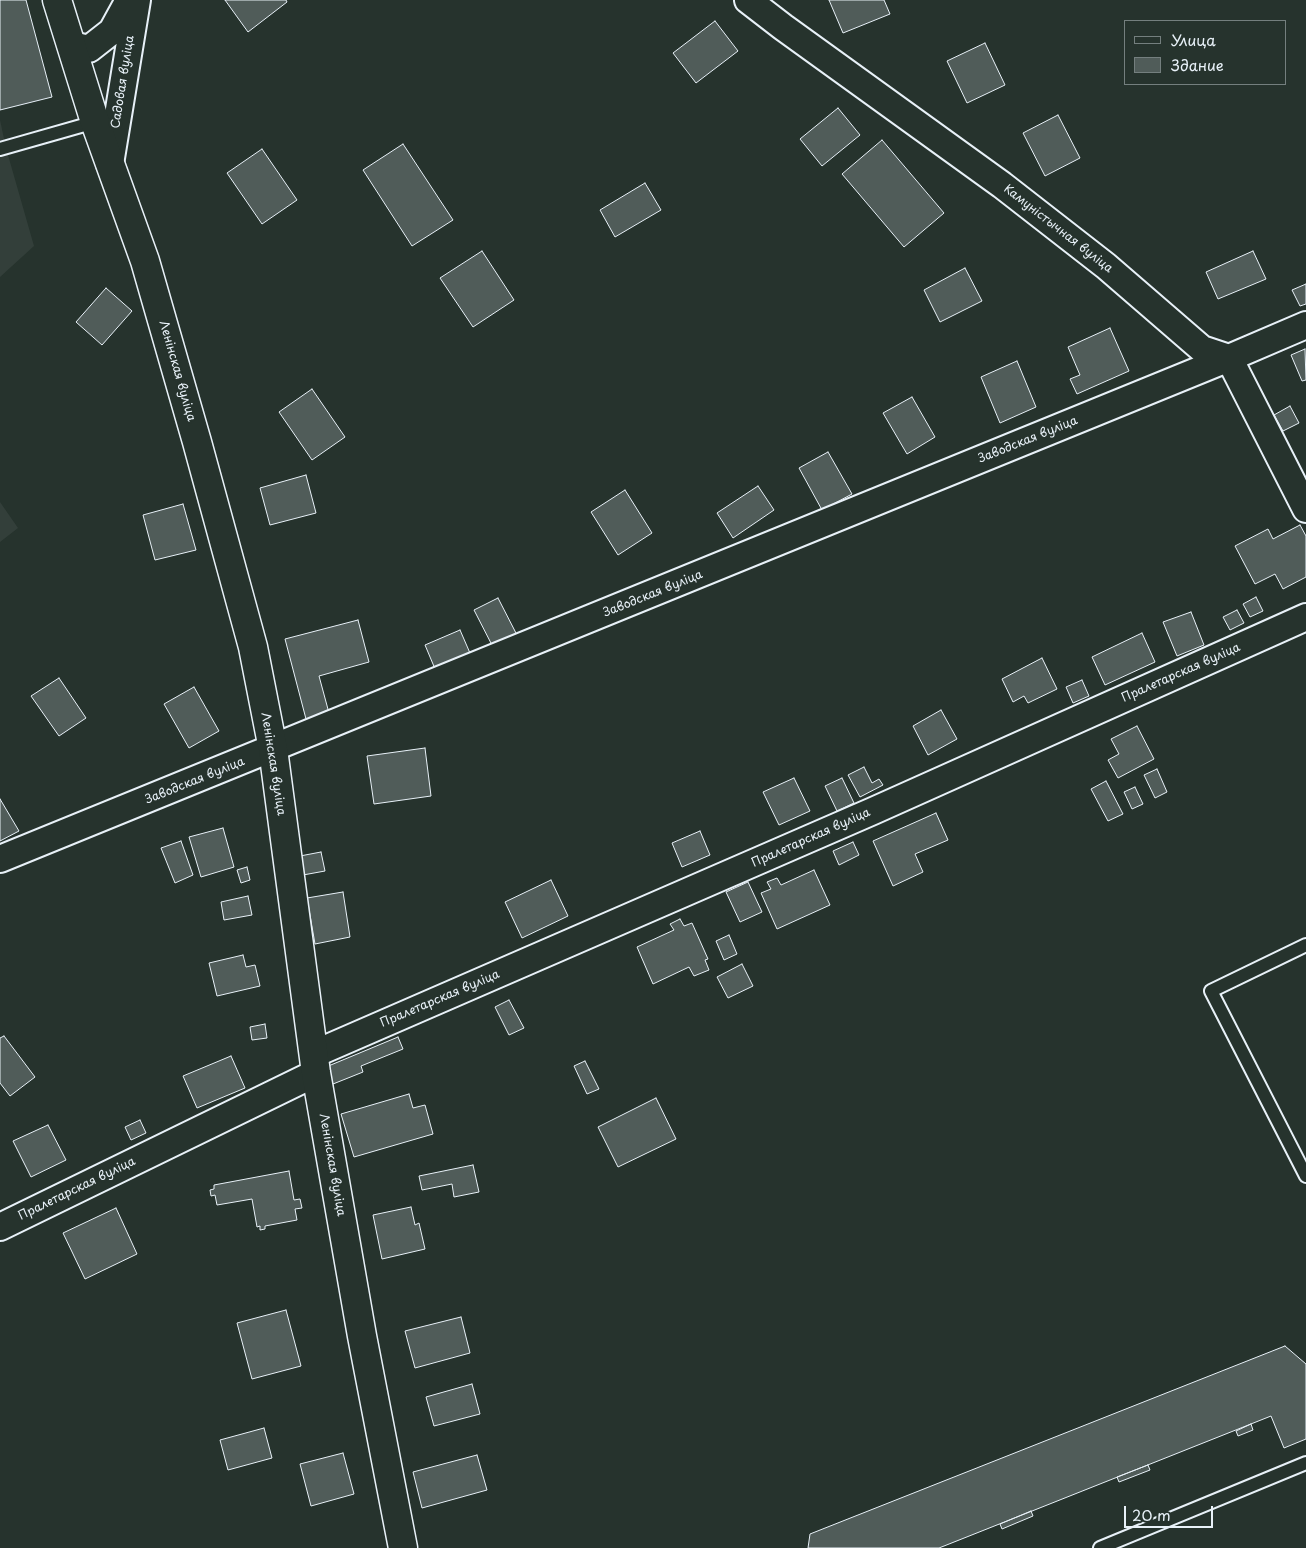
<!DOCTYPE html>
<html>
<head>
<meta charset="utf-8">
<style>
	body { margin:0 }
	#map { position:relative; width:1306px; height:1548px; overflow:hidden; background:#26332d; font-family:"Playpen Sans",sans-serif }
	canvas { display:block }
	.legend { position:absolute; left:1124px; top:20px; width:162px; height:65px; box-sizing:border-box; background:#26332d; border:1px solid #747f7e; margin:0; padding:6px 9px; list-style:none; font-size:15px; color:#e8f1f8 }
	.legend li { display:flex; align-items:center; gap:10px; height:25px }
	.legend b { width:25px; border:1px solid #747f7e }
	.scale { position:absolute; left:1124px; top:1506px; width:89px; height:22px; box-sizing:border-box; border:2px solid #e8f1f8; border-top:0; padding-left:6px; font-size:15px; line-height:18px; white-space:nowrap; color:#e8f1f8; -webkit-text-stroke:4px #26332d; paint-order:stroke }
</style>
</head>
<body>
<div id="map">
<canvas width="1306" height="1548"></canvas>
<ul class="legend">
<li><b style="height:6px;background:#26332d"></b>Улица</li>
<li><b style="height:14px;background:#505c59"></b>Здание</li>
</ul>
<div class="scale">20 m</div>
</div>
<script>
const g = document.querySelector('canvas').getContext('2d');
g.lineJoin = 'round';
function fillPath(path, color) { g.fillStyle = color; g.fill(path, 'evenodd'); }
const shape = rows => new Path2D(rows.map(r => 'M' + r).join(''));
function trace(path, color, width, dash) { g.strokeStyle = color; g.lineWidth = width; g.lineCap = dash ? 'butt' : 'round'; g.setLineDash(dash || []); g.stroke(path); }
function label(font, color, halo, rows, align = 'center') {
  g.font = font + ' "Playpen Sans",sans-serif'; g.lineWidth = 4.5; g.setLineDash([]); g.textBaseline = 'middle'; g.strokeStyle = halo; g.fillStyle = color; for (const [text, x, y, turn = 0] of rows) {
    g.save(); g.translate(x, y); g.rotate((+turn || 0) * Math.PI / 180); g.textAlign = isNaN(turn) ? turn : align; if (halo) g.strokeText(text, 0, 0); g.fillText(text, 0, 0); g.restore();
  }
}
fillPath(shape([
	[0,120,6,148,34,246,0,277],
	[0,502,18,528,0,542]
]), '#333f3a');
const building = shape([
	[0,0,26,0,52,97,0,110,0,0],
	[225,0,286,0,287,2,248,32,225,0],
	[829,0,884,0,890,14,843,33,829,0],
	[715,21,738,51,696,83,673,53,715,21],
	[985,43,1005,85,967,103,947,61,985,43],
	[838,108,860,135,822,166,800,139,838,108],
	[1058,115,1080,158,1045,176,1023,133,1058,115],
	[882,140,944,213,904,247,842,174,882,140],
	[403,144,453,220,412,246,363,170,403,144],
	[262,149,297,200,262,224,227,173,262,149],
	[645,183,661,210,615,237,600,210,645,183],
	[482,251,514,300,473,327,440,278,482,251],
	[1253,251,1266,279,1218,299,1206,272,1253,251],
	[965,268,982,301,940,322,924,290,965,268],
	[1306,284,1306,304,1300,306,1292,290,1306,284],
	[106,288,132,311,102,345,76,322,106,288],
	[1110,328,1129,371,1077,394,1070,379,1080,375,1068,347,1110,328],
	[1305,349,1306,380,1302,381,1291,355,1305,349],
	[1017,361,1036,407,1000,423,981,377,1017,361],
	[312,389,345,437,312,460,279,412,312,389],
	[912,397,935,437,907,454,883,413,912,397],
	[1290,406,1299,423,1283,431,1274,415,1290,406],
	[828,452,852,494,822,510,799,468,828,452],
	[306,475,316,513,270,525,260,488,306,475],
	[758,486,774,510,733,538,717,513,758,486],
	[625,490,652,533,618,555,591,512,625,490],
	[183,504,196,550,155,560,143,515,183,504],
	[1300,525,1306,536,1306,577,1283,589,1275,574,1255,584,1235,546,1268,529,1273,539,1300,525],
	[1256,597,1263,611,1250,617,1243,604,1256,597],
	[498,598,518,637,494,649,474,610,498,598],
	[1237,610,1244,623,1230,630,1223,617,1237,610],
	[1191,612,1204,645,1177,656,1163,622,1191,612],
	[358,620,369,662,319,676,329,713,306,719,285,639,358,620],
	[460,630,473,660,438,676,425,645,460,630],
	[1142,633,1155,662,1105,685,1092,657,1142,633],
	[1042,658,1057,689,1028,703,1024,696,1013,702,1002,679,1042,658],
	[59,678,86,718,59,736,31,696,59,678],
	[1082,680,1089,696,1073,703,1066,687,1082,680],
	[194,687,219,731,189,748,164,704,194,687],
	[941,710,957,739,928,755,913,726,941,710],
	[1137,726,1154,759,1118,778,1108,760,1119,754,1111,739,1137,726],
	[425,748,431,796,374,804,367,756,425,748],
	[864,767,872,783,879,779,883,785,860,797,848,775,864,767],
	[1157,769,1167,792,1155,798,1144,775,1157,769],
	[794,778,810,811,779,825,763,792,794,778],
	[842,778,854,803,837,811,825,786,842,778],
	[1106,781,1123,814,1108,821,1091,789,1106,781],
	[1135,787,1143,804,1132,809,1124,792,1135,787],
	[0,799,19,831,0,841,0,799],
	[936,813,948,840,915,854,923,872,893,886,873,841,936,813],
	[223,828,234,867,201,877,189,837,223,828],
	[700,831,710,855,682,867,672,843,700,831],
	[181,841,193,875,175,883,161,848,181,841],
	[853,842,859,855,839,865,833,851,853,842],
	[321,852,325,871,303,875,300,856,321,852],
	[247,867,250,880,241,883,237,870,247,867],
	[814,870,830,905,777,929,761,893,771,889,767,882,777,878,781,885,814,870],
	[551,880,568,916,522,938,505,902,551,880],
	[748,882,762,912,740,922,726,892,748,882],
	[343,892,350,937,315,944,307,898,343,892],
	[248,896,252,915,224,920,221,902,248,896],
	[680,919,684,926,692,923,708,959,705,960,709,970,694,976,689,967,653,984,637,947,674,930,670,924,680,919],
	[729,935,737,954,724,960,716,941,729,935],
	[243,955,246,967,255,965,260,986,217,996,209,963,243,955],
	[742,964,753,986,728,998,717,977,742,964],
	[509,1000,524,1028,509,1035,495,1007,509,1000],
	[265,1024,267,1038,252,1040,250,1027,265,1024],
	[4,1036,35,1077,10,1096,0,1083,0,1038,4,1036],
	[398,1037,403,1049,361,1066,363,1072,333,1084,326,1067,398,1037],
	[231,1056,245,1088,197,1108,183,1076,231,1056],
	[585,1061,599,1089,587,1094,574,1066,585,1061],
	[409,1094,413,1108,425,1105,433,1134,354,1157,341,1114,409,1094],
	[656,1098,676,1139,618,1167,598,1127,656,1098],
	[140,1120,146,1133,131,1140,125,1127,140,1120],
	[48,1125,66,1160,31,1177,13,1141,48,1125],
	[473,1165,479,1192,454,1197,452,1184,422,1190,419,1176,473,1165],
	[289,1171,294,1200,300,1199,302,1208,295,1209,297,1220,265,1226,265,1229,260,1230,260,1226,257,1227,252,1199,217,1205,215,1195,211,1196,210,1190,214,1189,214,1185,289,1171],
	[411,1207,415,1225,419,1223,425,1249,382,1259,373,1215,411,1207],
	[116,1208,137,1254,85,1279,63,1233,116,1208],
	[286,1310,301,1366,252,1379,237,1323,286,1310],
	[461,1317,470,1353,415,1368,405,1331,461,1317],
	[1285,1346,1306,1364,1306,1439,1284,1448,1271,1416,939,1548,808,1548,810,1534,1285,1346],
	[472,1384,480,1414,434,1426,426,1397,472,1384],
	[1251,1424,1253,1430,1238,1436,1236,1431,1251,1424],
	[264,1428,272,1458,228,1470,220,1440,264,1428],
	[343,1453,354,1494,311,1506,300,1464,343,1453],
	[477,1455,487,1490,422,1508,413,1472,477,1455],
	[1148,1465,1150,1470,1119,1482,1117,1477,1148,1465],
	[1031,1511,1033,1516,1002,1529,1000,1524,1031,1511]
]);
fillPath(building, '#505c59');
trace(building, '#e8f1f8', 1);
const service = shape([
	[0,149,95,122],
	[1306,945,1211,991,1306,1176],
	[1100,1548,1306,1463]
]);
const minor = shape([
	[748,0,783,27,1002,185,1106,266,1202,349,1229,358,1306,509],
	[71,45,89,49,112,31,129,0],
	[110,164,137,0],
	[0,859,1229,358,1306,325],
	[314,1054,873,811,1306,617],
	[0,1227,316,1073]
]);
const tertiary = shape([
	[57,0,95,122,145,261,197,442,253,647,273,749,316,1073,362,1336,403,1548]
]);
trace(service, '#e8f1f8', 16);
trace(minor, '#e8f1f8', 30);
trace(tertiary, '#e8f1f8', 31);
trace(service, '#26332d', 12);
trace(minor, '#26332d', 26);
trace(tertiary, '#26332d', 28);
label('12px', '#e8f1f8', '#26332d', [
	["Садовая вуліца",123,82,-81],
	["Камуністычная вуліца",1058,229,38],
	["Ленінская вуліца",177,371,74],
	["Заводская вуліца",1028,440,-22],
	["Заводская вуліца",653,594,-22],
	["Пралетарская вуліца",1181,673,-24],
	["Ленінская вуліца",273,764,81],
	["Заводская вуліца",195,781,-22],
	["Пралетарская вуліца",811,838,-24],
	["Пралетарская вуліца",440,999,-23],
	["Ленінская вуліца",332,1165,80],
	["Пралетарская вуліца",77,1189,-26]
]);
</script>
</body>
</html>
